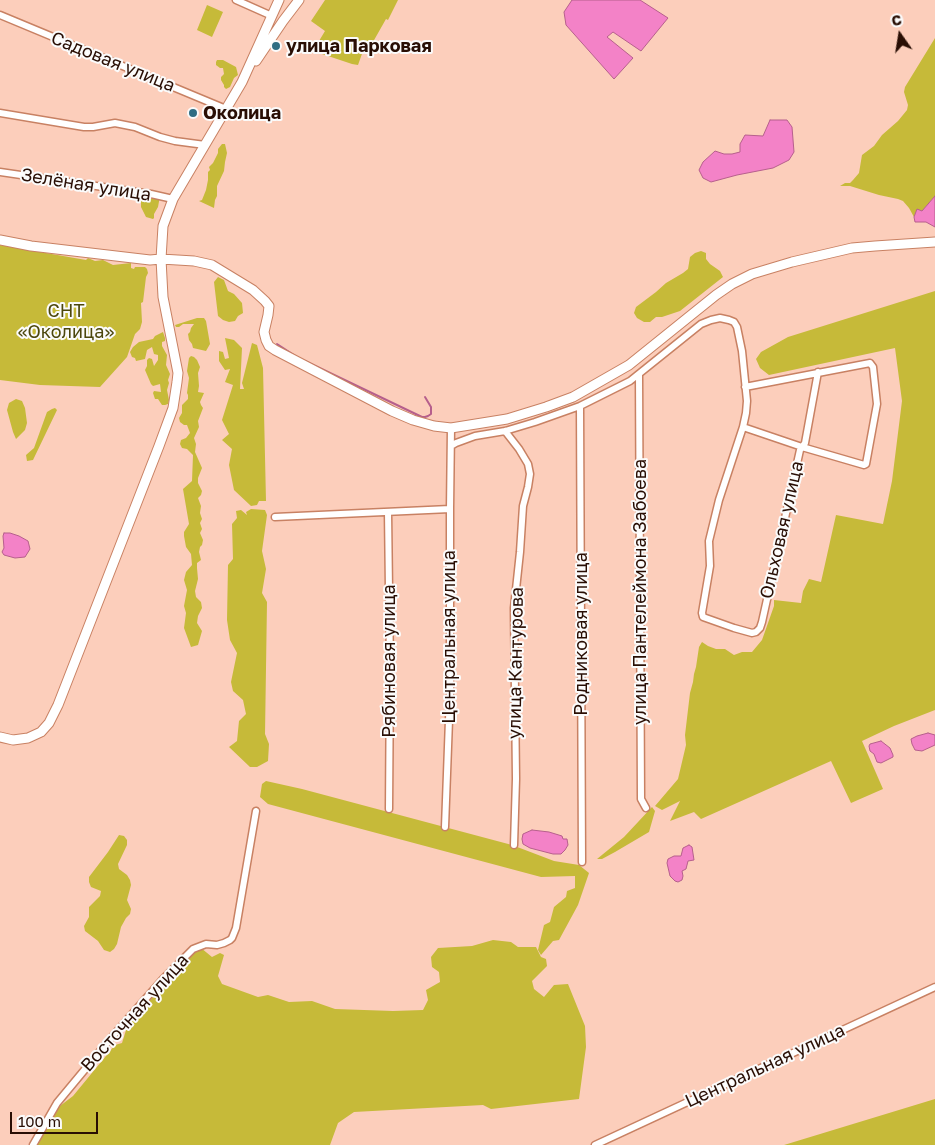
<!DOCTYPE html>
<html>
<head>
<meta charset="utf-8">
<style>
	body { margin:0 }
	#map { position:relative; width:935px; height:1145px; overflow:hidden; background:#fccebb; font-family:"Golos Text",sans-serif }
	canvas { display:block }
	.north { position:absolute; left:875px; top:10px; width:50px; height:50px; -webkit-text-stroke:4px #fbfbfb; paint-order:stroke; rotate:347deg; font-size:14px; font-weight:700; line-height:20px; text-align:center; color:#290e04 }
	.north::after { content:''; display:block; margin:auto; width:18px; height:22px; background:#290e04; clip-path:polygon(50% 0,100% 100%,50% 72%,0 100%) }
	.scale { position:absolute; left:10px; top:1112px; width:88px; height:22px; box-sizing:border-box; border:2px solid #290e04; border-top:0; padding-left:6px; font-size:15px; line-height:18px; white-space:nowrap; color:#290e04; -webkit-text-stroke:4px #fbfbfb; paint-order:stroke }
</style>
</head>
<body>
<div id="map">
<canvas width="935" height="1145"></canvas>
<div class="north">С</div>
<div class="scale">100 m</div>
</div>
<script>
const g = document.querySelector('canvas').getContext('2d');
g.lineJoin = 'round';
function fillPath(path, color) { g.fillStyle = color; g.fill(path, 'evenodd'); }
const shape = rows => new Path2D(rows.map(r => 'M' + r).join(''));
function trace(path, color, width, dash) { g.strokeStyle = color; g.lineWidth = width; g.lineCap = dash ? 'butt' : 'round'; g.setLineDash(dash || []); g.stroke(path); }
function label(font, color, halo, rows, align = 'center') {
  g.font = font + ' "Golos Text",sans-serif'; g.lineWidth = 4; g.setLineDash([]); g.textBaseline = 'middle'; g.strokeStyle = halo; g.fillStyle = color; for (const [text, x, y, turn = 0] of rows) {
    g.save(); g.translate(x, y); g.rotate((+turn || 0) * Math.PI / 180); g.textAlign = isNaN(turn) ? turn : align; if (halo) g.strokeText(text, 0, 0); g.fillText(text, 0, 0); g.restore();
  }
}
fillPath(shape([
	[325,0,398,0,388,20,386,19,369,49,361,46,359,48,363,51,358,65,352,64,313,51,325,31,311,21],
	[207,5,223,12,212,37,197,30],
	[935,38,935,196,922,211,917,210,914,217,909,208,903,201,898,199,879,195,850,186,840,186,845,183,850,183,853,180,859,173,862,155,874,146,882,135,898,121,907,110,908,105,904,92,905,87],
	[217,60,223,60,236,67,238,75,234,78,230,87,226,89,224,87,224,85,221,80,221,77,224,74,223,68,220,68,216,65,216,62],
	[222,144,225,144,227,153,225,162,224,171,217,186,217,196,215,200,214,208,199,201,202,200,206,190,208,180,208,172,210,170,209,167,213,163,218,153,218,149],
	[144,194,160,196,158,207,154,214,154,218,153,219,146,217,141,207,141,200,144,197],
	[0,245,86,260,88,258,95,261,103,260,113,265,131,263,131,268,134,269,135,267,145,267,147,269,148,273,146,277,143,302,141,303,142,322,140,329,135,334,127,357,100,387,40,385,0,380],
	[701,251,706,253,706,259,710,264,720,271,723,277,680,311,662,317,656,317,650,322,644,322,637,318,634,313,636,307,656,292,666,283,683,273,688,269,690,257,695,253],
	[218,277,224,280,228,291,234,294,242,303,243,313,238,316,235,321,229,322,223,320,218,316,214,282],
	[935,291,935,710,894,726,862,741,883,789,851,803,831,761,701,819,694,812,670,821,680,801,662,810,655,806,678,779,686,745,685,735,690,693,693,682,694,674,696,667,699,647,702,642,708,646,716,649,725,649,734,655,742,652,752,652,762,640,774,606,774,600,801,603,803,591,809,579,821,582,836,515,883,524,892,481,902,401,895,348,769,375,760,368,756,359,761,352,788,337],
	[197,318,204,318,206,321,210,344,206,351,193,348,192,344,189,340,188,334,190,332,191,328,194,324,183,324,179,327,176,327,175,325],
	[163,332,165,338,165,341,162,342,162,346,167,355,166,365,170,374,168,380,169,383,167,390,169,400,168,404,165,405,162,405,158,399,155,399,153,393,154,391,161,392,160,384,153,386,151,384,145,370,147,366,147,360,149,358,152,359,154,366,158,360,158,355,154,354,152,347,147,350,145,359,136,361,135,358,132,357,130,352,133,347,139,342,153,339,155,336],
	[225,338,234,340,242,348,240,389,244,389,242,383,252,343,257,345,263,368,266,501,259,501,257,505,251,506,234,490,229,465,232,449,222,440,229,434,222,420,233,385,225,382,230,369,225,370,219,361,219,351,223,352,225,359,229,358],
	[191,356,194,357,197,360,200,367,198,373,199,386,198,392,204,393,200,402,201,405,203,408,198,421,199,427,194,438,196,444,195,452,202,468,198,478,198,483,202,491,201,495,198,498,201,506,200,513,202,519,200,523,202,529,200,533,203,540,202,545,200,547,199,552,201,560,197,563,197,568,198,579,195,591,196,597,201,602,202,608,198,616,197,623,202,631,198,645,191,647,184,628,186,613,184,606,187,590,184,580,186,572,192,565,191,554,186,547,184,536,184,532,189,524,183,489,192,481,193,455,187,449,182,448,180,444,181,440,186,438,190,433,187,425,184,425,180,422,179,418,182,413,182,405,188,399,188,395,187,393,189,378,187,371,189,358],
	[16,399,22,401,25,408,27,423,25,430,16,439,13,432,7,410,9,403],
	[55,408,57,410,33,460,27,461,26,455,34,448,47,412,52,409],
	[251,509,265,510,267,515,262,551,266,569,262,593,267,602,265,734,269,744,268,761,257,767,250,767,229,747,237,741,239,721,246,714,243,700,233,691,231,682,237,653,230,640,227,620,228,565,233,559,232,524,237,518,236,511,241,510,247,515,246,512],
	[266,781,302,789,512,845,554,861,579,865,589,873,578,905,559,940,553,941,541,955,538,950,544,925,550,922,554,907,566,897,567,891,575,888,575,876,541,877,268,804,260,797,262,784],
	[652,807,655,811,649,832,615,852,602,859,597,859,624,837],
	[119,835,124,836,127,840,127,845,118,864,119,869,127,875,130,880,131,885,127,900,131,909,130,914,126,918,121,927,117,944,114,949,110,952,104,950,98,941,85,931,84,926,89,917,89,907,100,896,101,891,91,887,89,882,89,877,108,852],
	[493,940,511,942,518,947,536,947,541,957,546,959,547,966,532,981,534,989,544,997,554,985,568,984,585,1026,586,1047,579,1099,491,1109,483,1105,354,1112,338,1123,330,1145,33,1145,56,1109,73,1096,115,1045,122,1043,127,1027,192,951,201,948,212,957,220,953,224,955,218,976,222,984,258,997,268,995,289,1002,312,1001,335,1009,393,1011,423,1010,428,1000,426,990,440,982,439,972,432,967,431,957,438,948,472,946],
	[935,1099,935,1145,784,1145]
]), '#c6ba39');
const water = shape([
	[572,0,640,0,668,18,641,51,613,32,607,37,633,58,614,79,566,25,564,12,572,0],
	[770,120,787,120,792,127,794,152,789,160,773,168,737,175,711,182,703,178,699,170,703,162,715,151,724,154,732,154,740,152,740,144,745,135,763,136,770,120],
	[935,196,935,227,926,222,915,222,914,217,917,209,922,211,935,196],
	[4,533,10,533,19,536,28,541,30,549,25,557,15,558,4,555,2,552,4,548,3,536,4,533],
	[928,733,935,735,935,745,922,751,915,750,912,744,911,739,917,736,928,733],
	[881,741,890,748,893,755,893,757,881,763,877,762,874,754,870,751,869,746,870,744,881,741],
	[532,830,549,832,562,836,563,839,567,839,568,845,565,850,561,854,553,854,530,848,523,844,522,839,523,834,532,830],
	[689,845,692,847,694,860,688,861,686,869,682,871,683,876,682,880,678,882,675,881,670,876,667,863,668,859,674,856,681,856,683,848,689,845]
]);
fillPath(water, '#f382c7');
trace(water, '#b65f8c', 1);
trace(shape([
	[277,344,297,357],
	[305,361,422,417,425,417,428,416,431,414,431,407,425,397]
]), '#b65f8c', 2);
const street = shape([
	[236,0,272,16],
	[0,15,226,109],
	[0,113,84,127,93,127,115,123,135,127,160,137,175,141,205,145],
	[0,172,151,194,173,199],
	[639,375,641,799,646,808],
	[580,406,582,862],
	[743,427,802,447,864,465,866,464,877,404,873,367,870,363,745,387],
	[505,431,519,449,528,464,530,474,528,487,523,506,520,552,514,608,516,779,514,845],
	[451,446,456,443,475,436,505,431,535,422,580,406,630,381,701,324,711,320,720,318,729,320,734,322,737,327,742,351,747,401,746,413,743,427,719,500,709,541,710,566,702,613,703,617,734,628,752,633,756,632,760,628,762,622,800,450,805,443,818,372],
	[388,512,390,669,389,809],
	[275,517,450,509],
	[445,827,450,693,450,509,451,428],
	[33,1145,57,1103,111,1038,163,979,193,949,206,944,217,945,224,943,230,940,232,938,236,928,256,811],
	[595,1145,935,987]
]);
const secondary = shape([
	[256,61,283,21,299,0],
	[0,240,31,246,150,260,161,259,194,261,212,265,253,290,265,301,269,306,268,315,264,332,266,340,269,346,275,350,392,411,413,420,434,426,451,428,507,419,546,407,573,397,629,365,716,295,732,284,752,274,792,262,852,248,875,246,935,242],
	[0,737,13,740,28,738,41,732,49,723,58,705,159,446,173,408,177,382,178,373,163,297,161,259,163,226,173,199,242,82,279,0]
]);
trace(street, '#c88163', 9);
trace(secondary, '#c88163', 11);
trace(street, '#fff', 6);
trace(secondary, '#fff', 9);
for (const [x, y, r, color] of [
	[276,46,5,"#2f6d83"],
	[193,113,5,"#2f6d83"]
]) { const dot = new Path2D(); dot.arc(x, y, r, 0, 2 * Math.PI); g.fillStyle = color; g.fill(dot); trace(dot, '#fbfbfb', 2); }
label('bold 18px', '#290e04', '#fbfbfb', [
	["улица Парковая",286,46],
	["Околица",203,113]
], 'left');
label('18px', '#290e04', '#fbfbfb', [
	["Садовая улица",113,62,22],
	["Зелёная улица",86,185,9],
	["Ольховая улица",782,530,-77],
	["улица Пантелеймона Забоева",640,592,-90],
	["Родниковая улица",581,634,-90],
	["Центральная улица",449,637,-90],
	["Рябиновая улица",389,661,-90],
	["улица Кантурова",516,663,-89],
	["Восточная улица",135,1013,-48],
	["Центральная улица",765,1066,-25]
]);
label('18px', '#4c470c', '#fbfbfb', [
	["СНТ",66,311],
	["«Околица»",66,332]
]);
</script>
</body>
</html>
